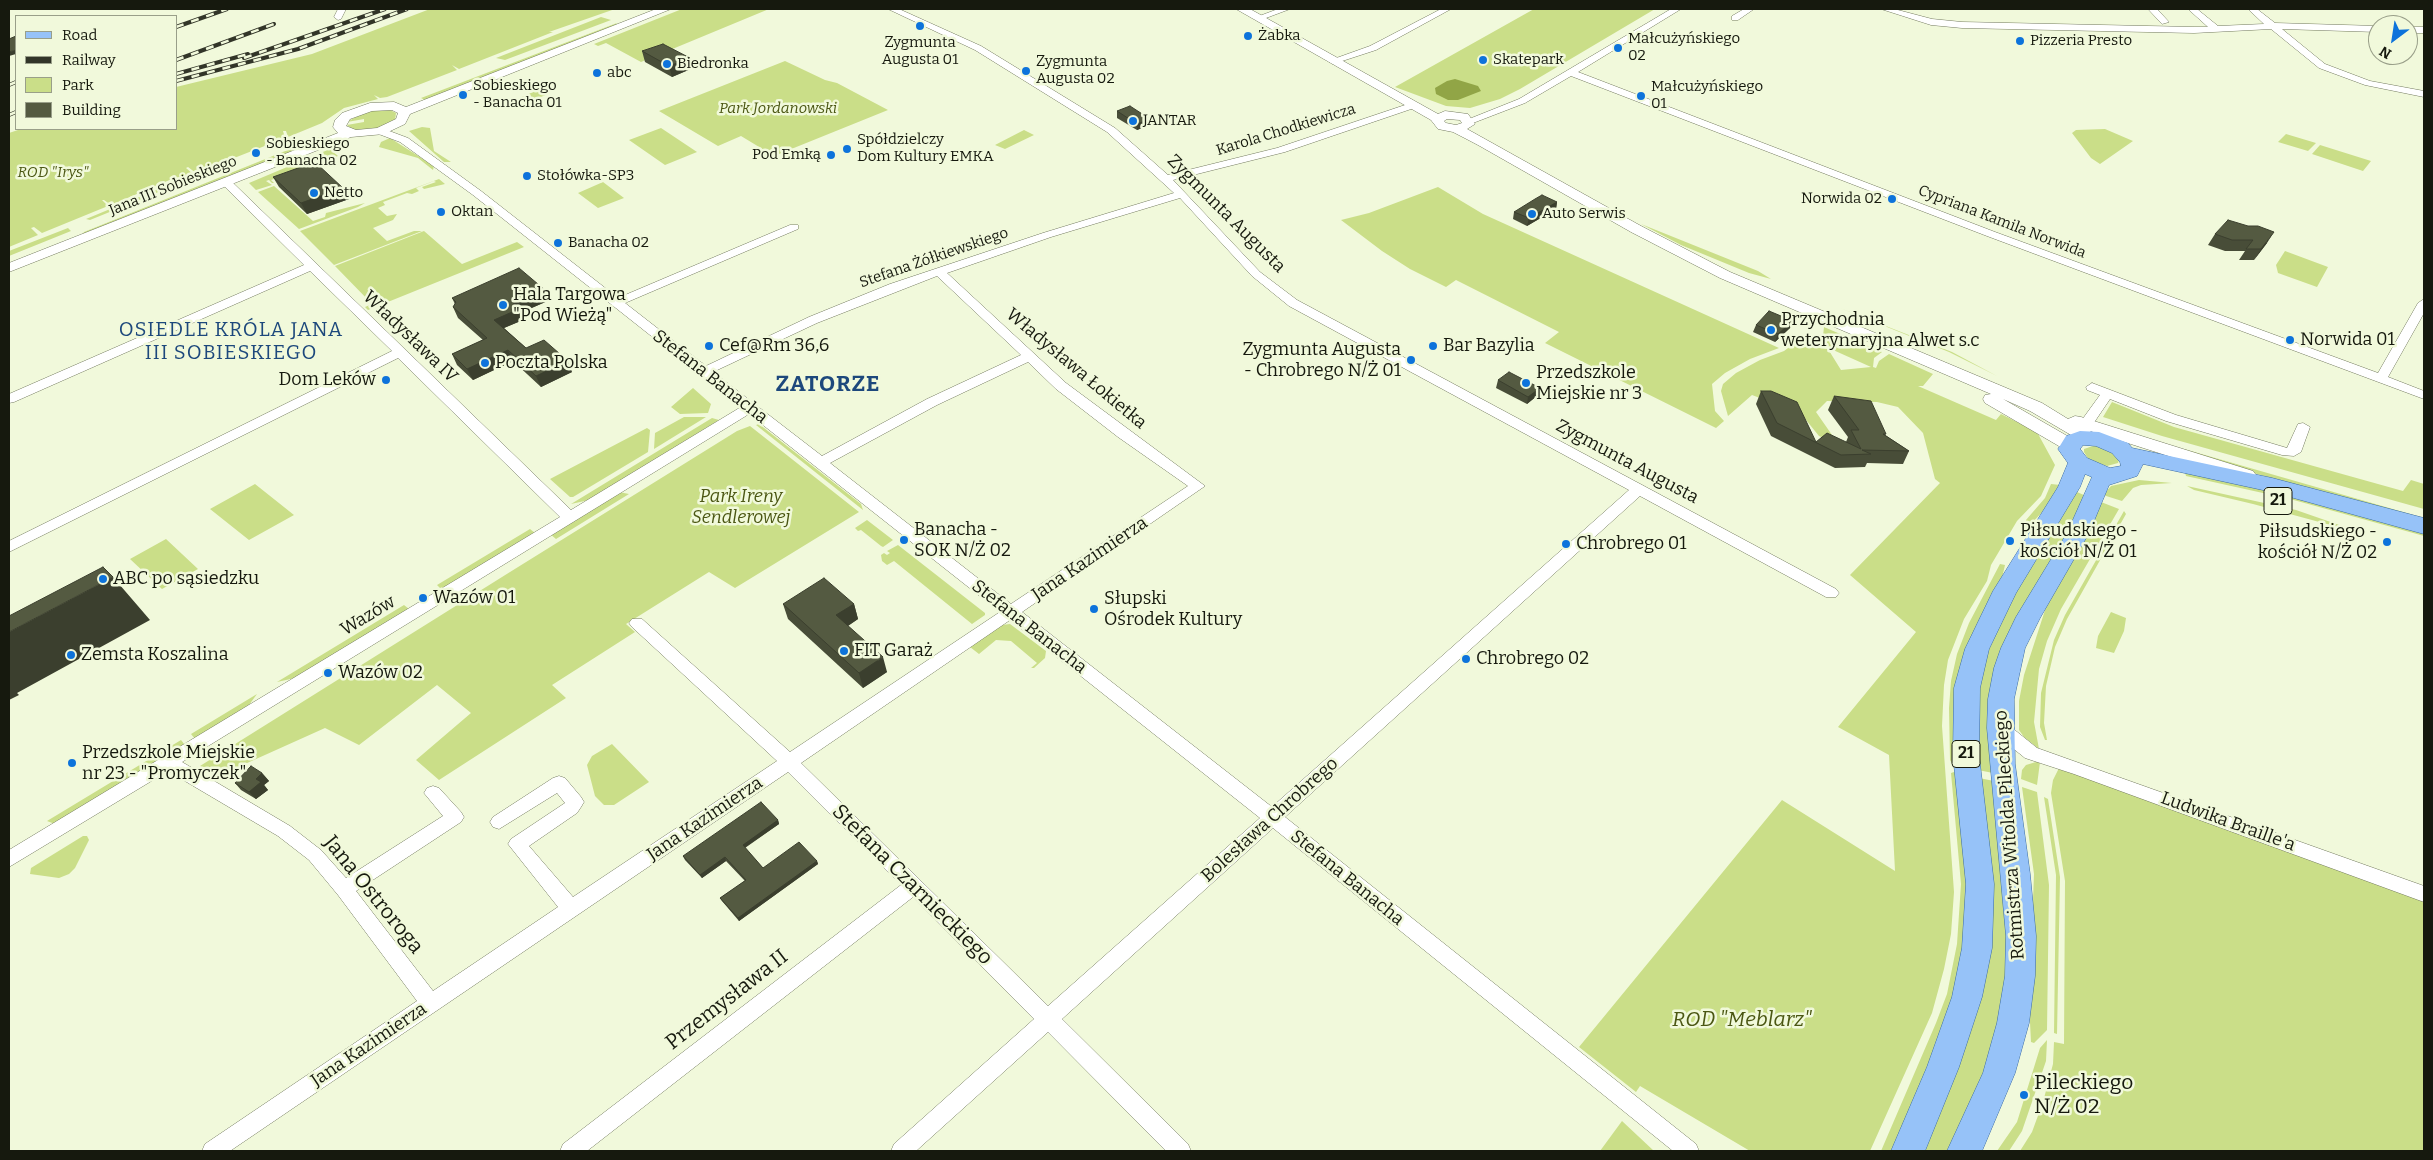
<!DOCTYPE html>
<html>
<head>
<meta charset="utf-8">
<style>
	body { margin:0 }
	#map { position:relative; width:2433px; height:1160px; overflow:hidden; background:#f1f9db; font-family:Bitter,serif }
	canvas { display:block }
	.frame { position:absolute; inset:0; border:10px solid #16190e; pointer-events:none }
	.legend { position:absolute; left:15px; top:15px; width:162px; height:115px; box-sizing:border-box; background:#f1f9db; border:1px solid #999f89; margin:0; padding:6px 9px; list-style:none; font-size:15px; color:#16190e }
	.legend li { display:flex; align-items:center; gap:10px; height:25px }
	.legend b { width:25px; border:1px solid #999f89 }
	.north { position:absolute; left:2368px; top:15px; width:50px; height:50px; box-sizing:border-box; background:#f1f9db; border:1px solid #999f89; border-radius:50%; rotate:211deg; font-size:14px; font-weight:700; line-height:20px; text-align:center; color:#16190e }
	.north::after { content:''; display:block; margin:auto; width:18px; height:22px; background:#0d73db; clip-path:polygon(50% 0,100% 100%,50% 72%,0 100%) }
</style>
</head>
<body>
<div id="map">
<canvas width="2433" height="1160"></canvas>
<div class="frame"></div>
<ul class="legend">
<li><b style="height:6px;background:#96c2f8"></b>Road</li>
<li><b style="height:6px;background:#323528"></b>Railway</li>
<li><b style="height:14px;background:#cade88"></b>Park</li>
<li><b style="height:14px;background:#545a41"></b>Building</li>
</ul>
<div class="north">N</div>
</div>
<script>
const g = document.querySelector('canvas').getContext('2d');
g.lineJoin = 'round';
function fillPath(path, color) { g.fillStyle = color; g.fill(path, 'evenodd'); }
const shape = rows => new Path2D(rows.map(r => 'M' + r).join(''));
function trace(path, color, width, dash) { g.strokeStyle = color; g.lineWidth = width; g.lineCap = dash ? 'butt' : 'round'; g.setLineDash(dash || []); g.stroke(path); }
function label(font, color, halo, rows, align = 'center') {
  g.font = font + ' Bitter,serif'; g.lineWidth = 5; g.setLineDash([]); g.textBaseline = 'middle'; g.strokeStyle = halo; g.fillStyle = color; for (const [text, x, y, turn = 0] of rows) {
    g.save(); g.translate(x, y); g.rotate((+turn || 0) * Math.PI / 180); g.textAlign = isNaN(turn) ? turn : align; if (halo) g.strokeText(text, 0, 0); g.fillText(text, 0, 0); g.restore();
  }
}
fillPath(shape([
	[430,9,615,9,549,32,553,32,459,69,452,65,457,70,387,97,380,98,374,95,378,99,344,108,322,123,288,137,286,131,283,131,285,138,196,173,188,167,186,168,193,174,172,179,111,205,104,200,102,200,108,206,42,233,34,227,31,228,38,235,9,247,9,133,21,129,176,129,176,87,312,54],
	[682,9,769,9,641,62,606,43,598,46,594,44],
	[1534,9,1655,9,1520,89,1500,99,1470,108,1446,106,1395,87],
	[601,17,611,20,505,60,496,58],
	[617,23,615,26,427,101,421,98],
	[785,61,825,80,837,83,888,110,774,156,741,136,718,146,659,111],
	[540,89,548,94,519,106,512,108,508,103],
	[388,109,396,113,395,120,376,129,360,131,353,130,347,125,364,122,364,119,347,122,366,111],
	[422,127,430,128,434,151,451,162,444,162,409,131],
	[661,128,697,152,665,165,629,140],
	[2105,129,2133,141,2100,164,2091,158,2072,133,2076,130],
	[1024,130,1034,135,1005,149,995,145],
	[2286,134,2316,143,2308,151,2278,142],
	[320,137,325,141,80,237,84,232],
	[390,138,434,166,433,170,418,158,379,147,381,142],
	[2320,145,2371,161,2363,171,2312,154],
	[330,149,338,156,271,180,274,183,272,183,269,180,266,181,272,185,256,190,249,183],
	[439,179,445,184,424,189,422,187,436,182,434,181,416,188,419,191,412,194,407,193,383,202,385,205,378,208,387,216,397,214,393,220,373,228,387,241,414,231,422,231,334,265,300,231],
	[603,182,624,198,598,208,578,193],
	[173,183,176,185,90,220,86,219],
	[274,186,313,221,325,217,326,213,365,203,358,207,299,229,258,192],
	[1438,187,1483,214,1779,348,1750,359,1725,373,1712,384,1715,411,1724,421,1716,428,1545,343,1559,332,1456,280,1446,287,1410,269,1382,251,1341,220,1369,213],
	[1641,224,1758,271,1771,279,1749,273,1681,245],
	[68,228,71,231,9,256,9,251],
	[424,231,462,264,517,242,524,247,368,310,365,307,372,304,335,266],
	[2285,251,2328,267,2317,287,2278,273,2276,265],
	[1840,308,1952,352,1997,376,1949,352],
	[1824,327,1882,352,1874,358,1873,367,1876,368,1879,361,1889,354,1933,374,1923,386,1918,386,1996,420,2001,414,2037,432,2055,465,2041,496,2017,521,1991,565,1987,581,1964,619,1948,660,1944,685,1942,726,1954,892,1951,934,1944,969,1932,1013,1870,1151,1750,1151,1640,1086,1636,1092,1579,1047,1782,800,1895,871,1889,755,1838,727,1916,632,1850,575,1940,483,1935,479,1923,433,1898,407,1877,402,1827,401,1816,412,1839,445,1819,436,1806,420,1791,410,1752,395,1728,416,1721,391,1723,384,1736,373,1760,360,1784,351,1803,337,1811,340,1806,345,1828,349,1841,370,1871,367,1822,345],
	[693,388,711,404,708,413,680,414,671,407],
	[2112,402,2174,427,2403,491,2411,480,2424,484,2424,509,2162,436,2103,417],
	[684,417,706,417,654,449,655,433],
	[712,418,719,420,589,500,571,504],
	[759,424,861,504,863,510,756,425],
	[750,426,859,512,735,588,709,572,626,624,635,632,552,685,566,698,439,780,416,760,471,713,437,685,359,745,325,728,216,777,214,774,200,766,510,572,737,431],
	[647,428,650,430,648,452,573,497,570,497,550,479],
	[2096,445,2108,448,2119,460,2118,463,2107,466,2089,460,2084,452,2084,449],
	[2184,449,2424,518,2424,522,2184,453],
	[2185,472,2328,504,2424,531,2424,536,2290,499,2186,476],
	[2139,480,2172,483,2141,485,2133,488,2122,501,2103,495,2111,486],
	[255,484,294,515,249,540,210,509],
	[2051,484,2060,485,2049,505,2029,526,2025,524,2026,520,2045,498],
	[2187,486,2296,510,2345,527,2345,529,2253,504,2194,490],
	[619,492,629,494,556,539,550,534],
	[2077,492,2086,496,2078,515,2024,607,1993,773,1978,770,1975,720,1984,660,2011,601],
	[2101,502,2119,509,2061,609,2047,641,2039,669,2034,722,2039,749,2024,737,2019,730,2019,701,2024,675,2047,604,2094,521],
	[2124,511,2126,514,2067,619,2055,647,2046,686,2044,723,2047,740,2045,740,2040,727,2041,693,2054,640,2065,615],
	[867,520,893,540,883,547,881,546,861,530,858,531,855,528],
	[530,529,535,533,441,589,437,585],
	[166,539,198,569,162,589,130,559],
	[898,545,985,613,985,615,972,624,894,561,887,565,882,561,881,555,884,553,887,555,890,553,887,551],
	[2000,564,2005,565,1959,766,1953,765,1950,760,1949,708,1951,681,1957,654,1969,623],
	[404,605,409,609,295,678,277,682],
	[2111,612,2126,618,2124,631,2114,653,2096,648,2098,636],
	[1010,624,1046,651,1045,658,1034,668,1031,668,1037,663,1011,641,996,640,979,654,970,647,1002,625],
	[257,694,249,705,195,739,191,734],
	[181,740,185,745,55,824,47,821],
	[612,744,649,782,614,805,604,805,595,796,587,765,592,756],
	[2036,762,2040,762,2037,785,2021,779,2022,770,2026,765],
	[2060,766,2424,900,2424,1151,2020,1151,2032,1132,2043,1102,2053,1064,2054,1042,2064,1044,2065,881,2051,793,2053,780],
	[1954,772,1960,774,1968,853,1964,965,1941,1041,1894,1151,1881,1151,1936,1023,1947,994,1957,944,1961,884,1951,773],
	[1979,778,1994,781,2011,945,1999,1034,1971,1107,1948,1151,1922,1151,1960,1058],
	[2022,787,2037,792,2049,885,2047,1030,2034,1043,2031,1042,2029,1003,2034,874],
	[2044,797,2048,799,2060,877,2057,1034,2054,1033,2056,875],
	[83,836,87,836,89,840,75,868,69,874,59,878,30,874,31,868],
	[2047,1040,2046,1061,2022,1131,2009,1151,1997,1151,2017,1122,2040,1048],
	[1622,1121,1654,1151,1600,1151]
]), '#cade88');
fillPath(shape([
	[1455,79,1478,86,1481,91,1458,100,1448,100,1436,94,1435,88,1447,81]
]), '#91a546');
const minor = shape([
	[338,9,346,9,341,19,338,20,334,17,338,9],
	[888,9,899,9,981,46,1115,128,1168,175,1277,148,1411,103,1417,103,1417,107,1285,152,1173,180,1260,272,1297,300,1836,589,1839,593,1836,597,1826,597,1640,496,1285,817,1696,1144,1699,1151,1673,1151,1273,828,1062,1019,1188,1144,1191,1151,1166,1151,1048,1032,916,1151,891,1151,894,1144,1034,1019,913,897,587,1151,560,1151,563,1144,901,885,788,772,230,1151,202,1151,205,1144,417,1001,338,895,309,860,278,836,168,771,9,867,9,850,560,517,398,358,9,552,9,541,392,351,310,271,14,402,9,403,9,394,304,265,222,184,221,182,226,179,230,180,571,510,741,407,473,195,400,142,376,133,376,129,384,129,408,138,481,191,618,298,790,225,798,225,798,229,625,303,706,366,809,317,890,284,1043,233,1174,193,1107,132,975,50,888,9],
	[1180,198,1252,276,1289,306,1629,490,1272,807,1022,612,1205,486,1066,383,947,273,1051,237,1180,198],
	[937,276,1021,355,927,399,822,456,713,372,817,323,937,276],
	[1028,362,1056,389,1118,437,1188,486,1011,604,830,463,937,405,1028,362],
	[749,414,1000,612,790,752,642,619,632,619,629,623,632,627,777,761,573,897,529,846,577,813,581,807,584,802,581,797,565,778,559,776,553,778,493,817,490,822,493,827,499,829,557,793,565,803,511,839,508,844,558,907,433,991,356,891,461,822,464,817,461,812,439,788,433,786,427,788,424,793,443,816,346,878,321,850,290,826,182,762,749,414],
	[1010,620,1260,818,1048,1006,801,763,1010,620],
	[1278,9,1290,9,1258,21,1254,18,1278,9],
	[1441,9,1451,9,1376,50,1333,64,1328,61,1370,46,1441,9],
	[1671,9,1681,9,1578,72,1995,232,2378,373,2418,303,2424,299,2424,313,2388,377,2424,391,2424,399,1987,236,1571,76,1525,103,1473,123,1469,124,1464,121,1519,99,1671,9],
	[1744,9,1754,9,1738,20,1732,20,1732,16,1744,9],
	[1881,9,1894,9,1932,19,1962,22,2194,27,2208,27,2188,9,2197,9,2218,26,2264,24,2248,9,2257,9,2275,23,2378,26,2378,32,2282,29,2325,64,2370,81,2424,91,2424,97,2365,85,2319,68,2271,29,2194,33,1962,28,1931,25,1881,9],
	[2148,9,2157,9,2169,22,2162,24,2148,9],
	[2408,27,2424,27,2424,33,2408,33,2408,27],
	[2092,383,2176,415,2287,448,2298,424,2303,423,2310,427,2301,452,2294,456,2282,455,2166,421,2110,399,2091,427,2086,428,2079,424,2100,395,2087,390,2086,387,2092,383],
	[2000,721,2006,723,2037,748,2424,886,2424,902,2074,774,2025,758,1994,733,1992,728,1994,723,2000,721]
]);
const tertiary = shape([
	[656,9,671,9,410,114,405,124,384,134,351,137,9,272,9,263,338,133,333,127,335,120,342,113,370,103,394,102,406,107,656,9],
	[392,110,398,113,396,119,377,128,356,130,346,126,350,119,372,111,392,110],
	[1236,9,1250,9,1438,114,1445,111,1468,114,1475,124,1467,129,1641,226,1730,272,2042,403,2068,419,2075,416,2081,417,2253,471,2256,475,2253,479,2247,481,2090,431,2097,438,2095,442,2083,442,2030,411,2003,399,2076,441,2078,445,2076,449,2064,449,1985,403,1983,399,1985,395,1991,394,1720,278,1631,232,1478,145,1453,132,1438,129,1431,120,1236,9],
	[1447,119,1460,120,1462,123,1456,125,1446,123,1444,121,1447,119]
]);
const primary = shape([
	[2080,431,2099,432,2128,443,2132,448,2272,478,2424,518,2424,534,2272,492,2143,464,2137,476,2109,485,2089,533,2040,618,2025,648,2014,699,2015,764,2030,874,2036,936,2035,976,2029,1023,2015,1073,1982,1151,1947,1151,1983,1073,1997,1023,2005,976,2006,936,1987,728,1988,699,1994,668,2001,648,2016,617,2067,533,2092,477,2085,474,2080,487,2016,593,1989,649,1980,688,1979,755,1994,884,1992,948,1982,997,1959,1067,1925,1151,1891,1151,1927,1067,1952,997,1962,948,1966,884,1953,755,1954,688,1965,649,1993,591,2058,487,2068,463,2058,449,2066,436,2080,431],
	[2083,445,2096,446,2112,453,2120,462,2121,466,2110,468,2087,458,2080,449,2083,445]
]);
trace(minor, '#747b60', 1);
trace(tertiary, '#747b60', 1);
trace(primary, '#3c6ca4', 1);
fillPath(minor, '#fff');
fillPath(tertiary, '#fff');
fillPath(primary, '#96c2f8');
const rail = shape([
	[176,27,227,9],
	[244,58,385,9],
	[176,60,274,24],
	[176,74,248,54],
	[176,81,298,49,407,9],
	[9,85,16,82],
	[9,115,16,112]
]);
trace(rail, '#323528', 4);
trace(rail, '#f1f9db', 2.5, [8]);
fillPath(shape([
	[642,51,690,58,693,68,672,77,645,62],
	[1117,111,1150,119,1150,125,1137,130,1117,118],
	[273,177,343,188,349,199,307,214,279,187],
	[1557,202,1556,209,1527,226,1513,219,1514,212],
	[2248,226,2267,243,2254,260,2239,260,2245,251,2225,251,2208,245,2215,234],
	[452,298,550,300,520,313,523,320,504,328,526,348,572,372,541,387,513,361,473,380,457,365,452,354,483,340,458,318,453,307,455,304],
	[1756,325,1790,328,1775,342,1753,332],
	[1498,380,1540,388,1538,395,1527,404,1496,388],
	[1761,391,1816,442,1846,442,1848,437,1828,410,1834,396,1886,434,1885,435,1909,451,1903,464,1867,463,1865,467,1835,468,1771,436,1756,404],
	[783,604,854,604,858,619,848,626,887,672,863,688,788,619],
	[262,773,269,781,264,785,268,790,256,799,241,790,235,783],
	[778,820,779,824,745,848,763,868,817,861,818,864,739,921,722,901,720,898,745,881,726,861,702,878,685,860,683,856]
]), '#484d38');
fillPath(shape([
	[16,50,16,54,9,56,9,52],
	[690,58,693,68,672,77,669,66],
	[1150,119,1150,125,1137,130,1137,124],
	[343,188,349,199,307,214,301,203],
	[1557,202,1556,209,1527,226,1529,218],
	[2274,232,2267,243,2254,260,2261,249],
	[545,290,550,300,520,313,523,320,499,330,494,320,513,304],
	[1793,321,1790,328,1775,342,1778,334],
	[508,350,513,361,473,380,467,369],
	[568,361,572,372,541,387,536,376],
	[1540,388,1538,395,1527,404,1528,397],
	[113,577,150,620,17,693,19,695,9,700,9,632],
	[854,604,858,619,840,631,836,615],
	[883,657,887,672,863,688,859,673],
	[262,773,269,781,264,785,268,790,256,799,249,792,256,779],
	[778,820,779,824,744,848,743,845],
	[725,857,726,861,702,878,700,875],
	[817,861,818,864,739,921,738,918]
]), '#3b3f2e');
const building = shape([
	[16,36,16,50,9,52,9,39,16,36],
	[663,44,690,58,669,66,642,51,663,44],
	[1130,106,1150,119,1137,124,1117,111,1130,106],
	[315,162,343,188,301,203,273,177,315,162],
	[1542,195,1557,202,1529,218,1514,212,1535,199,1542,195],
	[2228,220,2248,226,2258,226,2274,232,2261,249,2246,249,2253,240,2232,240,2215,234,2228,220],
	[519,268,545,290,513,304,519,309,494,320,526,348,544,340,568,361,536,376,508,350,467,369,452,354,487,338,453,307,456,302,452,298,519,268],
	[1769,311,1793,321,1778,334,1756,325,1769,311],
	[1509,372,1540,388,1528,397,1498,380,1509,372],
	[1761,391,1771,391,1797,402,1816,442,1827,433,1861,449,1851,430,1859,430,1834,396,1871,401,1886,434,1883,434,1909,451,1862,450,1871,454,1841,455,1777,423,1761,391],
	[103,567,113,577,9,632,9,616,103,567],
	[824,578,854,604,836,615,883,657,859,673,783,604,824,578],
	[251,766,262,773,256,779,261,782,249,792,235,783,251,766],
	[761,802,778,820,743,845,763,868,799,842,817,861,738,918,720,898,746,880,725,857,700,875,683,856,761,802]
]);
fillPath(building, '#545a41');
trace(building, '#3b3f2e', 1);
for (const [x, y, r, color] of [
	[920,26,5,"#0d73db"],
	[1248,36,5,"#0d73db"],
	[2020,41,5,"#0d73db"],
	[1618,48,5,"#0d73db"],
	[1483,60,5,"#0d73db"],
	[667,64,5,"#0d73db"],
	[1026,71,5,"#0d73db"],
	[597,73,5,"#0d73db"],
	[463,95,5,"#0d73db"],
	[1641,96,5,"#0d73db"],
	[1133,121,5,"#0d73db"],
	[847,149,5,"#0d73db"],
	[256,153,5,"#0d73db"],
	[831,155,5,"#0d73db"],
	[527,176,5,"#0d73db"],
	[314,193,5,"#0d73db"],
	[1892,199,5,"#0d73db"],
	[441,212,5,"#0d73db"],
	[1532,214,5,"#0d73db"],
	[558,243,5,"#0d73db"],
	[503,305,5,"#0d73db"],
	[1771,330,5,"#0d73db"],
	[2290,340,5,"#0d73db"],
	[709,346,5,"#0d73db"],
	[1433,346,5,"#0d73db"],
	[1411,360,5,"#0d73db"],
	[485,363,5,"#0d73db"],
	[386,380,5,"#0d73db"],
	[1526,383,5,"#0d73db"],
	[904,540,5,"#0d73db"],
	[2010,541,5,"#0d73db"],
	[2387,542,5,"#0d73db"],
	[1566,544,5,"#0d73db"],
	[103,579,5,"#0d73db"],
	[423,598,5,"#0d73db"],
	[1094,609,5,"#0d73db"],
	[844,651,5,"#0d73db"],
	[71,655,5,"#0d73db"],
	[1466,659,5,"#0d73db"],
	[328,673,5,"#0d73db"],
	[72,763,5,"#0d73db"],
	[2024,1095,5,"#0d73db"]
]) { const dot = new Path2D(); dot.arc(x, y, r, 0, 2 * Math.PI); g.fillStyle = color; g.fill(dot); trace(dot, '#f1f9db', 2); }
label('15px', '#16190e', '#f1f9db', [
	["Żabka",1258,36],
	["Małcużyńskiego",1628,39],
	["02",1628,56],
	["Pizzeria Presto",2030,41],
	["Zygmunta",920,43,"center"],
	["Augusta 01",920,60,"center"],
	["Skatepark",1493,60],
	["Zygmunta",1036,62],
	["Augusta 02",1036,79],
	["Biedronka",677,64],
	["abc",607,73],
	["Sobieskiego",473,86],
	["- Banacha 01",473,103],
	["Małcużyńskiego",1651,87],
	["01",1651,104],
	["JANTAR",1143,121],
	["Spółdzielczy",857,140],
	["Dom Kultury EMKA",857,157],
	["Sobieskiego",266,144],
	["- Banacha 02",266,161],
	["Pod Emką",821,155,"right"],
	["Stołówka-SP3",537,176],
	["Netto",324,193],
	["Norwida 02",1882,199,"right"],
	["Oktan",451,212],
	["Auto Serwis",1542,214],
	["Banacha 02",568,243]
], 'left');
label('italic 15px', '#4b5713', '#f1f9db', [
	["Park Jordanowski",778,109],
	["ROD \"Irys\"",53,173]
]);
label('15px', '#16190e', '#f1f9db', [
	["Karola Chodkiewicza",1286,130,-17],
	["Jana III Sobieskiego",173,186,-22],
	["Cypriana Kamila Norwida",2002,222,21],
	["Stefana Żółkiewskiego",934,258,-19]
]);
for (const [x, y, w] of [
	[2278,501,28],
	[1966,754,28]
]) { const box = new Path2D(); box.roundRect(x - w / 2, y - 13.5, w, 27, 4); g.fillStyle = '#f1f9db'; g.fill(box); trace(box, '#16190e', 1); }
label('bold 16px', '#16190e', null, [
	["21",2278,501],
	["21",1966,754]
]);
label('18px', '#16190e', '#f1f9db', [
	["Zygmunta Augusta",1226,214,45],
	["Władysława IV",410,337,44],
	["Władysława Łokietka",1076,369,40],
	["Stefana Banacha",710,377,38],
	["Zygmunta Augusta",1627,462,28],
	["Jana Kazimierza",1090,559,-34],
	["Wazów",368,616,-31],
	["Stefana Banacha",1029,627,38],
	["Jana Kazimierza",705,819,-34],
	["Bolesława Chrobrego",1270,820,-42],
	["Ludwika Braille'a",2228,822,20],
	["Rotmistrza Witolda Pileckiego",2010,835,-94],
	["Stefana Banacha",1347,878,39],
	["Jana Kazimierza",369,1045,-34]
]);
label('18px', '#16190e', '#f1f9db', [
	["Hala Targowa",513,295],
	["\"Pod Wieżą\"",513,316],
	["Przychodnia",1781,320],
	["weterynaryjna Alwet s.c",1781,341],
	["Norwida 01",2300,340],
	["Cef@Rm 36,6",719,346],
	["Bar Bazylia",1443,346],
	["Zygmunta Augusta",1401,350,"right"],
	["- Chrobrego N/Ż 01",1401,371,"right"],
	["Poczta Polska",495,363],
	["Przedszkole",1536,373],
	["Miejskie nr 3",1536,394],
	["Dom Leków",376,380,"right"],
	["Banacha -",914,530],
	["SOK N/Ż 02",914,551],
	["Piłsudskiego -",2020,531],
	["kościół N/Ż 01",2020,552],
	["Piłsudskiego -",2377,532,"right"],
	["kościół N/Ż 02",2377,553,"right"],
	["Chrobrego 01",1576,544],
	["ABC po sąsiedzku",113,579],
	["Wazów 01",433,598],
	["Słupski",1104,599],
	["Ośrodek Kultury",1104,620],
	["FIT Garaż",854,651],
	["Zemsta Koszalina",81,655],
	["Chrobrego 02",1476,659],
	["Wazów 02",338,673],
	["Przedszkole Miejskie",82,753],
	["nr 23 - \"Promyczek\"",82,774]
], 'left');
label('italic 18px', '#4b5713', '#f1f9db', [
	["Park Ireny",741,497],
	["Sendlerowej",741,518]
]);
g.letterSpacing = '1px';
label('20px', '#1d487c', '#f1f9db', [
	["OSIEDLE KRÓLA JANA",231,330],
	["III SOBIESKIEGO",231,353]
]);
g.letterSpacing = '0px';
label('21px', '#16190e', '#f1f9db', [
	["Stefana Czarnieckiego",912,885,45],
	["Jana Ostroroga",373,895,51],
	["Przemysława II",727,1000,-38]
]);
label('italic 21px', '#4b5713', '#f1f9db', [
	["ROD \"Meblarz\"",1742,1020]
]);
label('21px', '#16190e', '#f1f9db', [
	["Pileckiego",2034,1083],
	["N/Ż 02",2034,1107]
], 'left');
g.letterSpacing = '1px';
label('bold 22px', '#1d487c', '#f1f9db', [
	["ZATORZE",828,385]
]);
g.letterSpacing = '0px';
</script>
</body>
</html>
